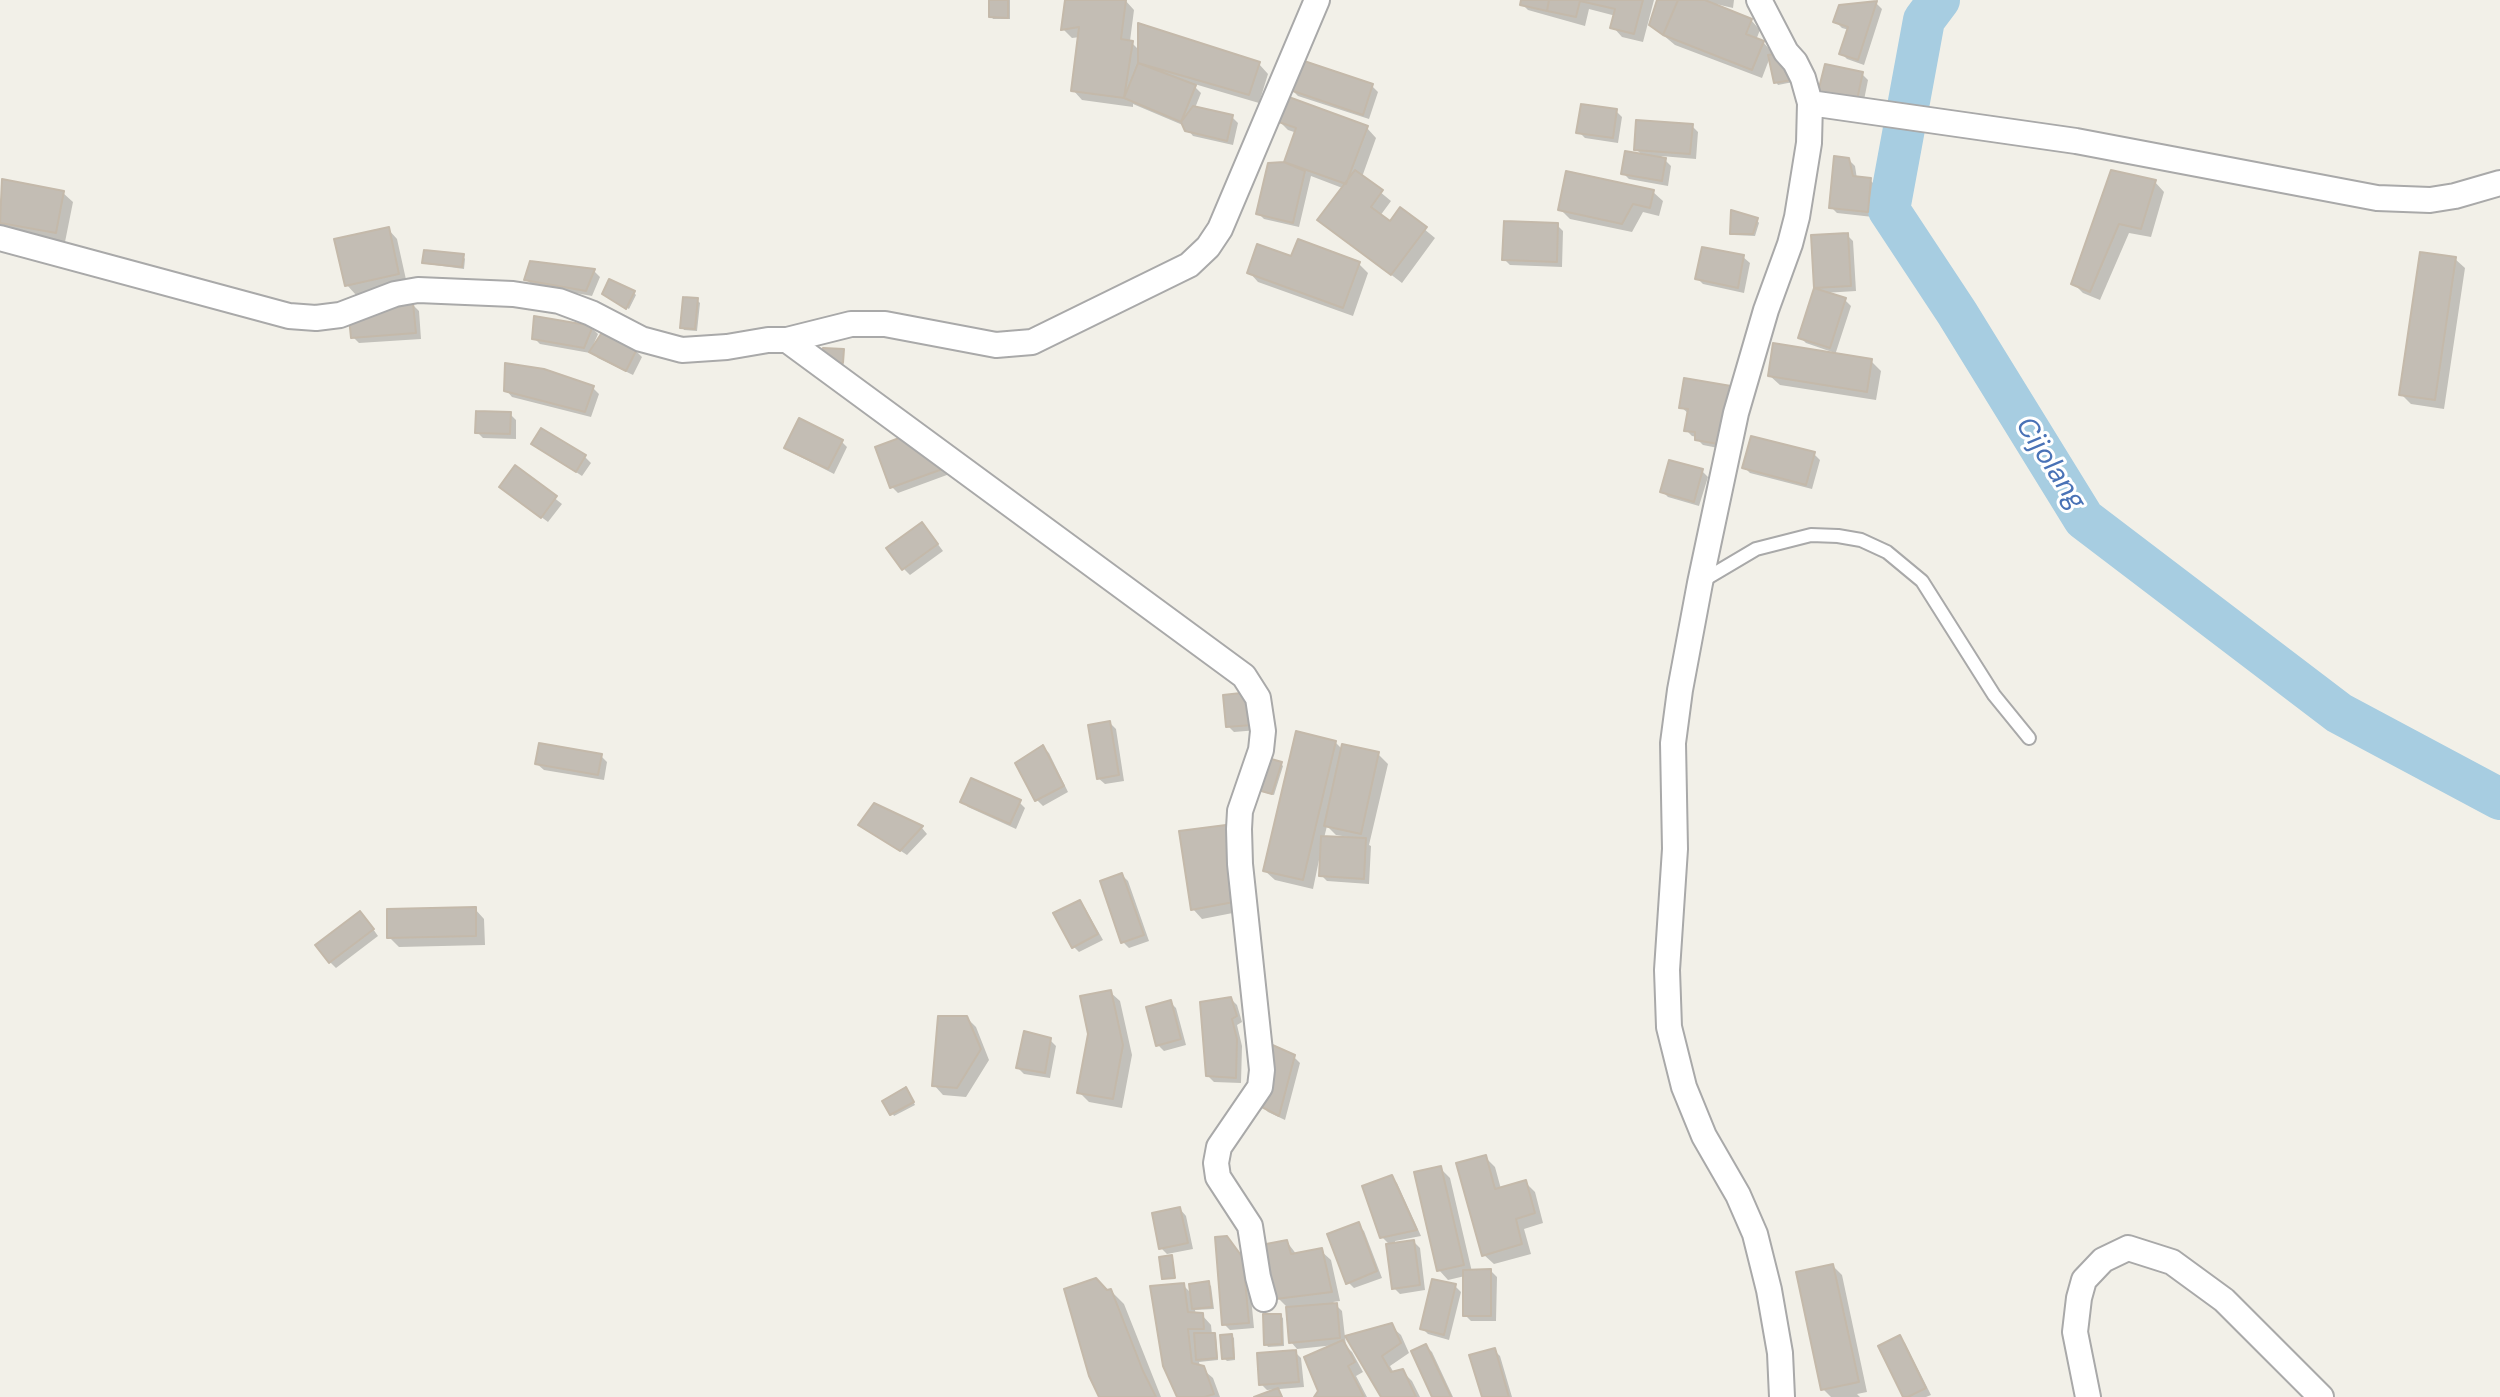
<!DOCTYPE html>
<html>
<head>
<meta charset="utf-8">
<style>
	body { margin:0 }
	canvas { display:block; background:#f2f0e8 }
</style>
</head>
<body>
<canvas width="2500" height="1397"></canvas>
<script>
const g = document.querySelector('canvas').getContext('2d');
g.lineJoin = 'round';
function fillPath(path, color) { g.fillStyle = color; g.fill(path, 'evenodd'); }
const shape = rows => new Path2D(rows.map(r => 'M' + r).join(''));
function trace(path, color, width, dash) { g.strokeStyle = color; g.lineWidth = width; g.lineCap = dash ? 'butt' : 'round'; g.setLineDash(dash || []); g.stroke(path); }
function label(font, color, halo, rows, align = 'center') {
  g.font = font + ' "DM Sans",sans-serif'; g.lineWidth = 6; g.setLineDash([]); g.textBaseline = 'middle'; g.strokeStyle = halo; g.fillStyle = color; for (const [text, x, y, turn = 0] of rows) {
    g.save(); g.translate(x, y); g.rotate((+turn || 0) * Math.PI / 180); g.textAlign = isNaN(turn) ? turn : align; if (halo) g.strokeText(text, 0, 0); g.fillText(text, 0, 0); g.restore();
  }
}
fillPath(shape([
	[991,0,1010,0,1010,19,993,19,991,16],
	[1067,0,1125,0,1134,10,1130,41,1140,51,1259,64,1268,74,1259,103,1191,83,1201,93,1195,108,1232,117,1238,123,1233,145,1193,136,1185,126,1133,104,1133,107,1082,100,1073,90,1080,37,1072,38,1063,29],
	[1523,0,1654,0,1643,42,1622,37,1613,27,1616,16,1589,9,1585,26,1528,10,1522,4],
	[1659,0,1734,0,1733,8,1716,4,1715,6,1751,20,1760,30,1756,40,1763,42,1772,52,1762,78,1675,45,1657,30],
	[1876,3,1882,9,1864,65,1847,59,1841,53,1849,30,1842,28,1836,22],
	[1770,57,1793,82,1778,85,1776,82],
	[1302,63,1372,86,1378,92,1369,119,1298,96,1292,90],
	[1862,74,1868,80,1863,105,1826,97],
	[1616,111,1622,117,1618,143,1585,138,1579,132],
	[1279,121,1367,128,1376,138,1362,177,1391,201,1380,216,1390,224,1401,210,1435,238,1402,283,1320,220,1345,189,1311,176,1299,227,1264,219,1258,213,1285,164,1297,133,1288,130],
	[1692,126,1698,132,1696,159,1661,156,1671,166,1668,186,1629,179,1623,173,1644,157,1636,149],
	[1848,159,1855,166,1857,179,1870,180,1876,186,1873,217,1837,213,1831,207],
	[2112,172,2155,182,2164,192,2151,237,2129,233,2100,300,2083,293,2073,283],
	[4,182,63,193,73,202,65,242,6,231,0,225,0,202],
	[1653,192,1663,201,1659,216,1643,212,1632,232,1570,219,1560,209],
	[1757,220,1759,223,1755,236,1734,235,1732,233],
	[1557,225,1563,231,1562,267,1510,265,1504,259],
	[388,229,397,239,407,284,356,295,347,285],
	[1847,235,1853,241,1856,291,1824,293,1845,300,1851,306,1835,355,1871,361,1881,371,1876,400,1780,385,1770,376,1835,355,1835,353,1806,343,1800,337,1816,287],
	[463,256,465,259,464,269,427,264,425,262],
	[1743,257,1750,263,1744,293,1703,284,1697,278],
	[1292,258,1359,264,1368,273,1353,316,1258,282,1249,272],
	[2455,259,2465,268,2444,409,2411,404,2401,394],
	[594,271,600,277,592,296,532,285,526,279],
	[634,293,636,295,629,309,607,296],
	[697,300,700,303,697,331,684,330,682,327],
	[413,305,419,311,421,339,359,343,353,337],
	[592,328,598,334,592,348,636,351,642,357,633,375,598,358,591,351,590,353,540,344,534,338],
	[593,388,599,394,591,417,512,397,506,390],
	[1730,388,1736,394,1723,449,1703,445,1697,439,1697,437,1692,436,1686,430,1689,414,1681,407],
	[510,414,516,420,516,439,483,438,477,432],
	[841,441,847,447,834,474,793,453,787,447],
	[534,444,585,457,591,463,582,476],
	[877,448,955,472,898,493,892,487],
	[1814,454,1820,460,1812,489,1750,473,1744,467],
	[1671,462,1702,471,1708,477,1699,506,1668,497,1662,491],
	[516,468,562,504,548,522,508,492],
	[928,531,943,551,910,575,904,569],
	[1225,697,1258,730,1234,732,1228,726],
	[1110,723,1116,729,1124,781,1105,784,1098,778],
	[1335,742,1343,750,1378,754,1388,764,1369,845,1371,846,1369,884,1327,881,1321,875,1321,861,1319,860,1313,889,1275,880,1265,871],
	[1327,826,1336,835,1348,837,1324,838],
	[1043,747,1049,753,1068,792,1043,806,1037,800],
	[601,756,607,762,604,780,544,770,537,764],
	[1281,764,1283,766,1274,795,1259,791],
	[962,801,1019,802,1025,808,1016,829,968,807],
	[874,806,922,828,927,834,907,855,860,824],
	[1225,827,1235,837,1243,911,1202,919,1193,909],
	[1122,875,1128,881,1149,941,1129,948,1123,942],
	[1079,902,1085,908,1103,940,1079,952,1073,946],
	[475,909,484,919,485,945,399,947,389,937],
	[366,919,378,936,336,968,330,962],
	[1110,992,1120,1001,1132,1055,1122,1108,1089,1102,1079,1092],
	[1231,999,1237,1005,1242,1022,1237,1025,1242,1046,1241,1083,1214,1082,1208,1076],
	[1170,1002,1176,1008,1186,1045,1164,1051,1158,1045],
	[967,1018,976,1027,989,1060,966,1097,943,1095,934,1085],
	[1050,1040,1056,1046,1050,1078,1024,1074,1018,1068],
	[1294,1057,1300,1063,1285,1120,1268,1112,1262,1106],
	[908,1092,915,1105,894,1116,885,1101],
	[1485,1157,1495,1167,1501,1189,1525,1182,1535,1192,1543,1223,1524,1229,1531,1254,1494,1264,1484,1255],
	[1440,1168,1450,1178,1472,1272,1491,1271,1497,1277,1496,1321,1471,1321,1465,1315,1465,1276,1448,1280,1439,1270],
	[1391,1177,1397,1183,1421,1236,1395,1241,1395,1244,1414,1242,1420,1248,1425,1290,1400,1294,1394,1288,1391,1246,1381,1236],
	[1180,1209,1186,1216,1193,1249,1167,1254,1161,1248],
	[1358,1225,1364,1231,1382,1278,1354,1288,1348,1282],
	[1227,1238,1248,1266,1254,1328,1230,1330,1224,1324],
	[1287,1242,1297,1255,1321,1251,1331,1260,1340,1301,1333,1302,1342,1311,1346,1346,1352,1352,1363,1372,1356,1376,1367,1397,1316,1397,1335,1345,1297,1349,1291,1342,1288,1308,1278,1298],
	[1833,1266,1842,1275,1867,1392,1857,1394,1860,1397,1831,1397,1823,1389],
	[1208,1283,1211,1286,1214,1309,1195,1310,1196,1315,1202,1315,1211,1325,1212,1335,1216,1337,1218,1360,1199,1362,1200,1367,1213,1378,1220,1397,1179,1397,1183,1285,1192,1294],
	[1455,1286,1461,1292,1449,1340,1428,1334,1422,1328],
	[1111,1291,1124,1304,1161,1397,1101,1397,1108,1292],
	[1280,1316,1283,1318,1284,1346,1268,1347,1266,1344],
	[1391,1326,1401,1335,1409,1353,1390,1366,1394,1373,1402,1371,1412,1381,1420,1397,1384,1397,1348,1337],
	[1232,1336,1234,1338,1235,1360,1227,1361,1224,1358],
	[1900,1337,1905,1343,1931,1395,1926,1397,1906,1397],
	[1426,1346,1432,1352,1453,1397,1434,1397],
	[1494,1350,1500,1356,1512,1397,1484,1397],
	[1295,1352,1301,1358,1304,1387,1267,1390,1261,1384]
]), '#0003');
trace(shape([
	[1939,0,1924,20,1889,210,1957,313,2084,519,2339,713,2500,799]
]), '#a7cde1', 42);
const building = shape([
	[989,0,1008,0,1008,18,989,17,989,0],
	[1065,0,1126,0,1121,39,1133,41,1124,98,1071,91,1079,27,1061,30,1065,0],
	[1521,0,1549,0,1547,11,1520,5,1521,0],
	[1549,0,1643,0,1634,34,1610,28,1615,9,1580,1,1576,17,1547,11,1549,0],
	[1657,0,1678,0,1663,35,1649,25,1657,0],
	[1678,0,1705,0,1752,19,1746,34,1764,41,1752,70,1663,35,1678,0],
	[1877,1,1858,60,1839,54,1848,27,1833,22,1839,5,1877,1],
	[1138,23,1260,62,1249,95,1138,63,1138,23],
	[1786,52,1792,80,1774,83,1768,55,1786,52],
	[1301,60,1373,84,1363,115,1290,90,1301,60],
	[1138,63,1196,85,1181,122,1124,98,1138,63],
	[1825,64,1863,72,1857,100,1818,92,1825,64],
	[1286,96,1368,126,1346,184,1284,162,1296,128,1276,121,1286,96],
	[1581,104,1617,109,1613,138,1576,133,1581,104],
	[1193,106,1233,115,1227,141,1185,131,1181,122,1193,106],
	[1636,120,1693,124,1690,154,1634,150,1636,120],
	[1625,151,1666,158,1662,181,1621,174,1625,151],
	[1834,156,1849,158,1853,176,1871,178,1868,212,1829,208,1834,156],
	[1284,162,1305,171,1293,223,1256,214,1268,163,1284,162],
	[1355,170,1383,190,1371,207,1390,221,1400,207,1427,227,1391,275,1317,220,1355,170],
	[2111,170,2156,180,2141,229,2119,224,2090,292,2071,284,2111,170],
	[1566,171,1654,190,1650,208,1633,204,1622,224,1558,210,1566,171],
	[2,179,64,191,56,233,0,223,2,179],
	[1731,210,1758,218,1753,234,1730,234,1731,210],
	[1504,221,1558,223,1557,262,1502,260,1504,221],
	[389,227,399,274,345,286,334,239,389,227],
	[1848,233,1851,286,1814,288,1811,235,1848,233],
	[1298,239,1360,262,1343,308,1247,273,1257,244,1291,256,1298,239],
	[1702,247,1744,255,1738,288,1695,279,1702,247],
	[424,250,464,254,462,267,422,263,424,250],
	[2420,252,2456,257,2435,400,2399,395,2420,252],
	[530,261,595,269,586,291,524,280,530,261],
	[609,279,635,291,626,309,602,294,609,279],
	[1814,288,1846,298,1830,348,1798,338,1814,288],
	[683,297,698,298,695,329,680,328,683,297],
	[413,303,416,333,351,338,349,318,413,303],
	[534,316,593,326,584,348,532,339,534,316],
	[603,331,637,349,626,371,589,352,603,331],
	[1773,343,1872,359,1867,392,1768,376,1773,343],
	[823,348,844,349,843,363,823,362,823,348],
	[505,363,544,369,594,386,585,412,504,391,505,363],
	[1684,378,1731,386,1718,444,1695,440,1695,432,1684,431,1688,409,1679,408,1684,378],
	[476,411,511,412,510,434,475,433,476,411],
	[799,418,843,440,828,469,784,448,799,418],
	[541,428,586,455,576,472,531,444,541,428],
	[910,434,951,466,890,488,875,447,910,434],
	[1751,436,1815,452,1806,485,1742,468,1751,436],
	[1669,460,1703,469,1694,502,1660,492,1669,460],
	[515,465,557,496,541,518,499,487,515,465],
	[922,522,938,544,902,570,886,548,922,522],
	[1250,692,1253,725,1226,727,1223,695,1250,692],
	[1110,721,1119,775,1097,779,1088,725,1110,721],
	[1296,731,1336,741,1303,880,1263,871,1296,731],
	[539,743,602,754,598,775,535,764,539,743],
	[1342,744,1379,752,1361,834,1324,826,1342,744],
	[1043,745,1064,786,1035,801,1015,763,1043,745],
	[1264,757,1282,762,1272,794,1254,789,1264,757],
	[971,778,1021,800,1010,824,960,802,971,778],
	[874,803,923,826,900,851,858,825,874,803],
	[1226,825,1234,902,1191,910,1179,831,1226,825],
	[1321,836,1366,838,1364,879,1319,876,1321,836],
	[1122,873,1144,935,1121,943,1100,881,1122,873],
	[1080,900,1098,934,1072,948,1053,913,1080,900],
	[476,907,476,936,387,938,387,909,476,907],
	[360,911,374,929,329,963,315,945,360,911],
	[1111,990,1123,1045,1113,1099,1077,1093,1088,1034,1080,996,1111,990],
	[1231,997,1237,1016,1232,1019,1237,1039,1236,1078,1206,1076,1200,1002,1231,997],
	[1171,1000,1181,1039,1156,1046,1146,1007,1171,1000],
	[938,1016,967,1016,981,1049,957,1088,932,1086,938,1016],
	[1024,1031,1051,1038,1045,1073,1016,1068,1024,1031],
	[1268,1043,1295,1055,1279,1116,1260,1106,1268,1043],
	[906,1087,914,1102,890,1115,882,1101,906,1087],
	[1486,1155,1495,1189,1526,1180,1535,1213,1516,1219,1522,1244,1482,1256,1456,1163,1486,1155],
	[1441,1166,1464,1265,1437,1271,1414,1172,1441,1166],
	[1392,1175,1417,1230,1380,1238,1362,1186,1392,1175],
	[1180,1207,1188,1243,1159,1249,1152,1213,1180,1207],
	[1359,1222,1377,1271,1346,1284,1327,1234,1359,1222],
	[1227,1236,1243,1258,1249,1323,1222,1325,1215,1237,1227,1236],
	[1287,1240,1291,1254,1322,1248,1332,1292,1276,1299,1261,1245,1287,1240],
	[1414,1240,1420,1285,1392,1289,1386,1244,1414,1240],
	[1172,1255,1175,1278,1162,1279,1159,1257,1172,1255],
	[1833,1264,1859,1382,1821,1390,1796,1272,1833,1264],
	[1491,1269,1491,1316,1463,1316,1463,1270,1491,1269],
	[1096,1278,1107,1290,1111,1289,1143,1371,1156,1397,1099,1397,1089,1376,1064,1289,1096,1278],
	[1432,1279,1456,1284,1444,1335,1420,1329,1432,1279],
	[1209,1281,1212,1307,1192,1309,1189,1284,1209,1281],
	[1184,1283,1188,1312,1203,1313,1204,1329,1188,1329,1192,1363,1204,1366,1214,1394,1205,1397,1177,1397,1163,1366,1150,1286,1184,1283],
	[1337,1303,1340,1338,1289,1343,1286,1307,1337,1303],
	[1263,1314,1281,1314,1282,1344,1264,1345,1263,1314],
	[1392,1323,1401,1343,1382,1356,1391,1372,1403,1369,1416,1397,1381,1397,1345,1336,1392,1323],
	[1194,1333,1215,1333,1217,1358,1196,1360,1194,1333],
	[1232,1334,1234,1358,1222,1359,1220,1335,1232,1334],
	[1900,1335,1926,1388,1908,1397,1903,1397,1878,1346,1900,1335],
	[1343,1340,1355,1362,1348,1366,1364,1397,1314,1397,1318,1391,1304,1357,1343,1340],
	[1426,1344,1451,1397,1432,1397,1411,1351,1426,1344],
	[1495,1348,1509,1397,1482,1397,1469,1355,1495,1348],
	[1296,1350,1299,1382,1259,1385,1257,1353,1296,1350],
	[1278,1388,1282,1397,1254,1397,1278,1388]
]);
fillPath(building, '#c3bdb4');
trace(building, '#c4b9aa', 2);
const lane = shape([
	[1702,581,1756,549,1811,535,1838,536,1861,540,1887,552,1922,581,1994,695,2029,738]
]);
const street = shape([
	[1759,0,1786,52,1795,62,1803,78,1810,103,1809,143,1797,217,1790,244,1766,310,1736,413,1700,583,1680,690,1673,743,1675,849,1667,970,1669,1027,1684,1087,1704,1136,1738,1195,1755,1234,1769,1290,1780,1353,1782,1397],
	[1810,103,2076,141,2377,198,2430,200,2455,196,2500,183],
	[0,238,289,316,316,318,340,315,395,294,418,290,513,294,559,301,591,313,641,339,682,350,727,347,768,340,787,340,851,324,885,324,996,345,1032,342,1189,265,1208,247,1220,229,1317,0],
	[787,340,1244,676,1258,698,1263,731,1261,750,1240,811,1239,829,1240,864,1262,1070,1260,1087,1219,1147,1216,1163,1218,1177,1250,1226,1258,1277,1264,1299],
	[2088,1397,2075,1332,2079,1298,2084,1280,2103,1260,2128,1248,2172,1262,2224,1300,2321,1397]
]);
trace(lane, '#a9a9a9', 16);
trace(street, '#a9a9a9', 28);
trace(lane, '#fff', 12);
trace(street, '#fff', 24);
label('italic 28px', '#4972b6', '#fff', [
	["Cijolang",2050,464,57]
]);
</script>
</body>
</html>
